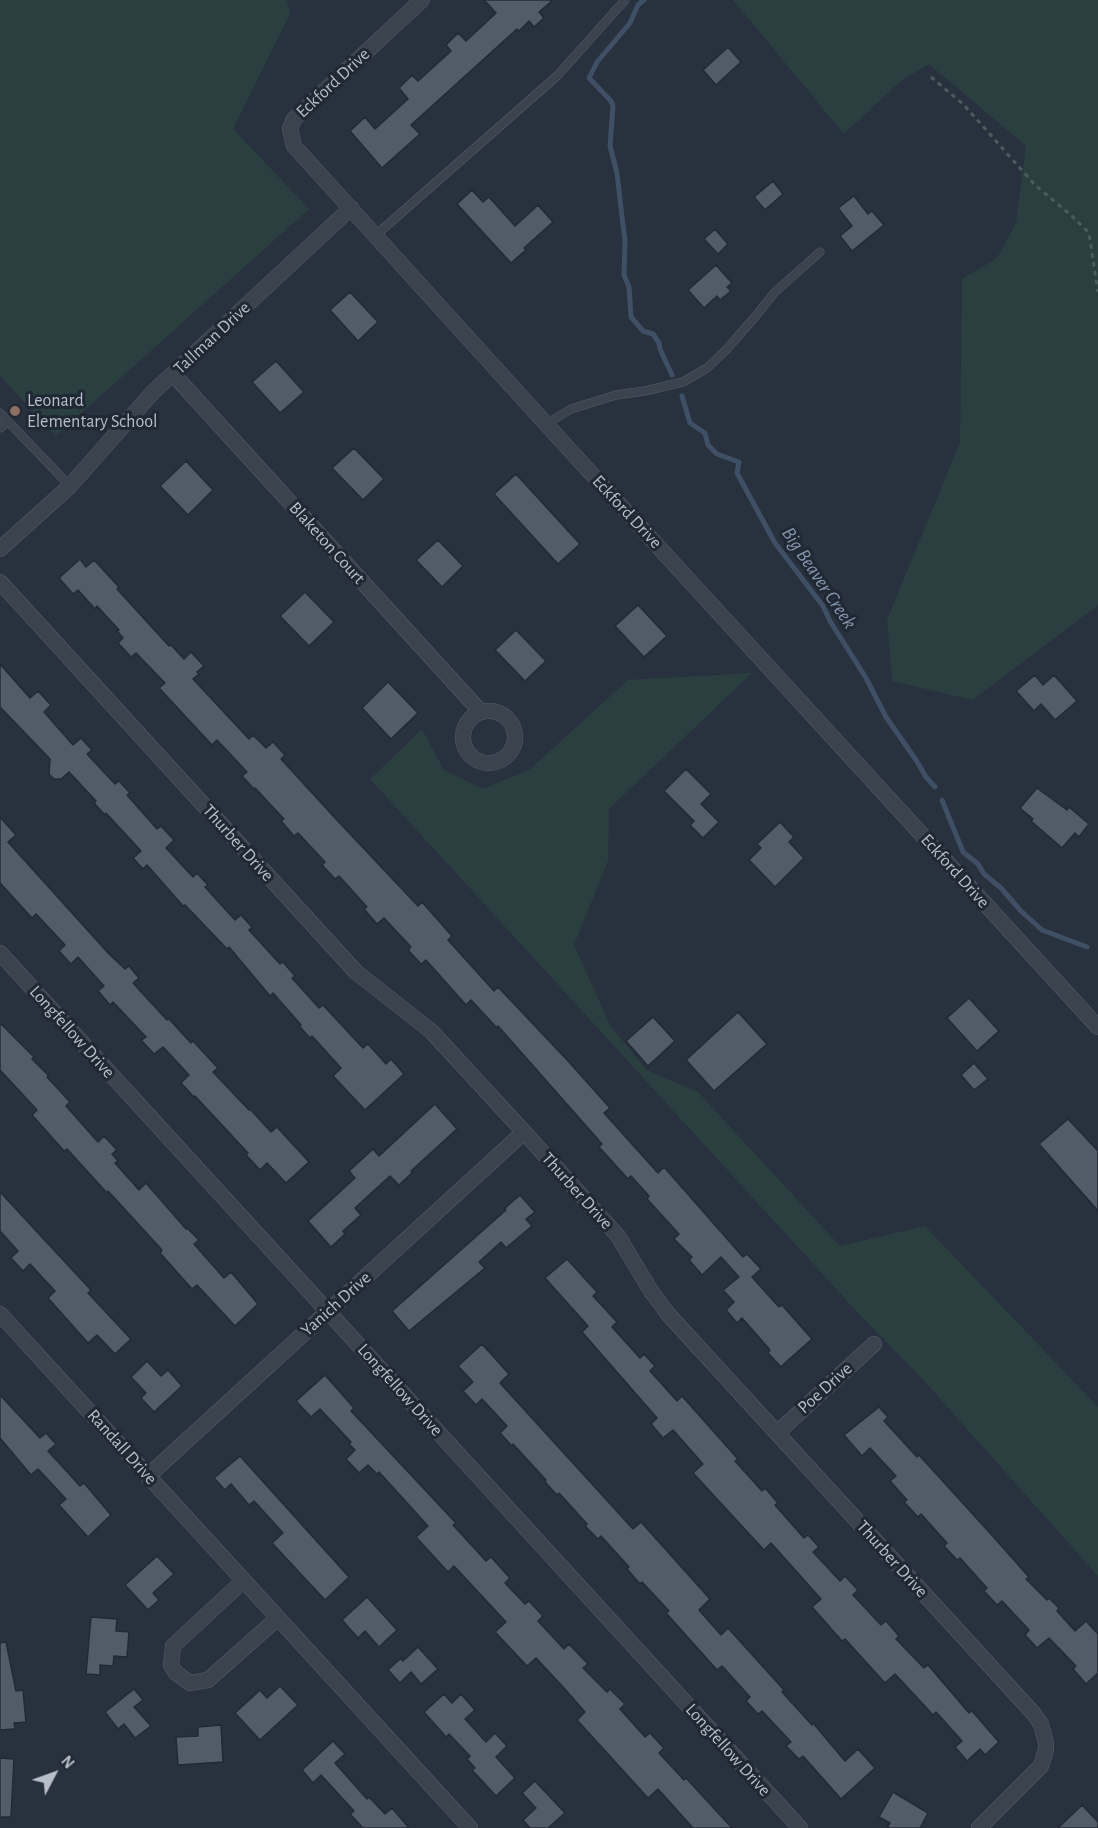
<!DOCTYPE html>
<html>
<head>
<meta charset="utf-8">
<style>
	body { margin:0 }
	#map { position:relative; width:1098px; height:1828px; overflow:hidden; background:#28313e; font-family:"Alegreya Sans",sans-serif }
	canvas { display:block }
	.north { position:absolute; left:24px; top:1744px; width:60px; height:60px; -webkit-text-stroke:4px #202833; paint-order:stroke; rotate:49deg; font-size:16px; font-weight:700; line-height:24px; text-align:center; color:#b8bfc9 }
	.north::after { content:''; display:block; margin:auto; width:21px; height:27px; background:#b8bfc9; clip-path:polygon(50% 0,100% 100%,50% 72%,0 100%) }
</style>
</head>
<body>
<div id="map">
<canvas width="1098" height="1828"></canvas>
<div class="north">N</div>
</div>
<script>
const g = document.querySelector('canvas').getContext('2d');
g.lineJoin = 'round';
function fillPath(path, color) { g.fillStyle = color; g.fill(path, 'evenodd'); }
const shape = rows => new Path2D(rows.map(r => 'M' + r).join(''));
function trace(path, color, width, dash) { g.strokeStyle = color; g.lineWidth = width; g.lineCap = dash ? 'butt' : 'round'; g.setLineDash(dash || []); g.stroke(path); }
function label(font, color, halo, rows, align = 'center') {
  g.font = font + ' "Alegreya Sans",sans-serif'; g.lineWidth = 6; g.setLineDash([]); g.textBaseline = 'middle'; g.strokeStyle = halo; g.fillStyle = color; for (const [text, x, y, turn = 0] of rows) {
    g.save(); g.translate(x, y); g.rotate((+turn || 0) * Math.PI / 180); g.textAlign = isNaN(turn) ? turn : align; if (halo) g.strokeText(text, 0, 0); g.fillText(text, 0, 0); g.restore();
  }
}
fillPath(shape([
	[0,0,287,0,290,14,233,129,309,209,56,436,0,376],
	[733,0,1098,0,1098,605,973,700,892,681,887,620,960,442,962,279,997,258,1016,223,1026,146,929,64,902,80,844,134],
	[752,673,609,809,608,861,574,945,611,1027,647,1070,698,1092,840,1246,925,1226,1098,1407,1098,1576,925,1382,859,1314,370,779,422,729,444,770,483,789,530,769,628,680]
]), '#2b3f40');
trace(shape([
	[644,0,638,5,630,23,597,62,589,78,611,101,613,106,610,146,617,173,622,217,625,240,624,275,629,287,631,317,643,331,653,334,659,343,660,349,672,375],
	[682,396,690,423,705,433,708,445,717,454,739,462,737,473,775,543,823,606,830,621,866,678,886,717,916,760,926,777,935,787],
	[942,800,963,852,978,864,984,874,1001,888,1021,911,1042,930,1087,947]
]), '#3f4f65', 5);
const building = shape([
	[484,0,553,0,539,12,544,18,534,27,529,21,519,31,517,29,411,125,420,134,382,168,350,131,365,117,375,129,408,99,399,88,412,75,418,81,451,51,446,45,458,33,466,41,496,13,484,0],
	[728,47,741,62,716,85,703,70,728,47],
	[773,181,783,194,765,210,754,197,773,181],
	[472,190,483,202,489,197,515,226,538,205,553,222,524,248,526,250,511,263,457,204,472,190],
	[854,196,868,214,872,211,884,225,852,251,840,236,852,226,838,208,854,196],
	[715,229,728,244,718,254,704,239,715,229],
	[716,265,732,283,727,287,731,291,720,300,717,296,704,308,688,290,716,265],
	[350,292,378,322,358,341,330,310,350,292],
	[276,361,304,392,280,413,252,382,276,361],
	[354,448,384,479,363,500,332,468,354,448],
	[186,461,213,490,188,515,160,486,186,461],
	[516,474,580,544,558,564,494,494,516,474],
	[438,540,463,566,442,587,416,560,438,540],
	[80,559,86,567,94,560,119,587,117,589,169,646,171,645,184,659,191,652,204,666,197,672,199,674,193,679,249,739,253,735,266,748,273,742,285,755,281,759,335,818,418,906,422,902,452,936,448,940,494,991,498,987,569,1062,610,1108,604,1113,658,1173,664,1167,743,1257,747,1254,761,1269,752,1277,779,1307,782,1305,812,1339,786,1362,781,1367,768,1353,770,1350,742,1318,737,1323,726,1310,734,1302,723,1290,739,1277,721,1257,702,1275,689,1260,692,1257,674,1239,679,1234,647,1199,649,1196,631,1176,628,1179,599,1147,602,1144,498,1026,497,1028,471,1000,466,1005,426,960,421,964,408,950,411,947,384,918,377,924,364,909,367,907,339,876,335,879,322,865,325,862,298,833,294,836,281,821,284,819,255,788,254,789,242,776,247,772,217,740,212,745,159,688,165,683,136,653,131,657,118,643,123,638,117,631,119,630,97,606,95,609,78,590,73,594,59,578,80,559],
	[305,592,334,622,309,646,280,616,305,592],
	[638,605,667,636,644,657,615,626,638,605],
	[516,630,546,661,525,681,495,650,516,630],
	[0,664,30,698,38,691,51,705,44,712,73,745,81,738,92,750,87,754,115,784,119,781,130,793,127,795,157,829,161,826,174,840,166,848,193,877,197,873,208,885,205,887,235,920,241,915,252,927,249,930,280,964,283,962,295,976,292,978,319,1008,323,1005,363,1048,368,1044,386,1064,391,1059,404,1074,365,1110,333,1076,341,1068,312,1036,310,1038,299,1026,301,1025,273,993,270,996,229,947,227,949,185,905,183,906,147,865,143,869,133,858,141,851,106,813,105,815,94,803,96,801,69,772,61,779,54,779,49,774,50,759,0,707,0,664],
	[1035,675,1043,685,1054,675,1077,701,1055,720,1041,704,1034,711,1016,691,1035,675],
	[388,682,418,713,391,739,362,708,388,682],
	[686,769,711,794,701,804,719,822,703,838,690,825,694,821,664,791,686,769],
	[1037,788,1067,810,1069,807,1089,824,1079,837,1075,833,1062,848,1031,821,1033,819,1020,808,1037,788],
	[0,817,16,835,8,842,109,954,125,969,129,966,139,978,133,983,167,1020,169,1019,191,1043,193,1041,218,1068,213,1072,249,1110,250,1109,271,1132,277,1127,309,1162,286,1183,267,1163,260,1170,246,1155,248,1153,195,1096,194,1097,181,1083,189,1075,163,1047,154,1054,141,1040,146,1037,113,1002,110,1005,98,991,104,986,78,957,71,964,59,951,65,945,36,914,32,918,0,883,0,817],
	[780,822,794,837,789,842,804,858,775,887,749,860,761,848,757,844,780,822],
	[969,998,999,1031,977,1051,947,1018,969,998],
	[738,1012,767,1044,714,1091,686,1060,738,1012],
	[653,1017,675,1041,648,1066,626,1041,653,1017],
	[0,1023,34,1057,32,1059,49,1076,47,1077,70,1102,66,1106,98,1142,104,1136,117,1150,112,1154,118,1161,115,1163,139,1190,146,1183,186,1229,187,1228,199,1240,194,1244,224,1278,231,1272,258,1304,235,1326,197,1285,192,1289,160,1253,162,1250,108,1191,107,1193,67,1149,64,1151,32,1115,37,1110,0,1070,0,1023],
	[974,1063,988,1079,974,1090,961,1075,974,1063],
	[435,1104,457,1129,411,1171,412,1173,399,1185,390,1176,355,1208,361,1215,343,1231,345,1234,331,1247,308,1221,355,1178,349,1171,373,1149,379,1156,435,1104],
	[1068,1119,1098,1151,1098,1211,1039,1144,1068,1119],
	[0,1192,91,1290,88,1293,131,1339,115,1354,97,1335,88,1343,48,1298,55,1291,30,1264,23,1271,11,1258,18,1251,0,1231,0,1192],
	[520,1195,535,1212,526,1219,532,1226,506,1248,501,1242,479,1262,485,1268,409,1331,392,1311,506,1210,505,1208,520,1195],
	[567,1259,597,1292,593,1296,617,1322,612,1327,640,1358,644,1354,655,1366,650,1371,677,1401,682,1396,738,1459,735,1461,762,1491,765,1488,778,1503,775,1505,804,1538,808,1535,819,1547,813,1552,840,1581,845,1576,858,1590,853,1595,881,1625,886,1621,899,1636,896,1639,924,1668,928,1665,969,1713,972,1711,999,1742,985,1755,980,1749,967,1761,955,1747,962,1741,936,1712,933,1715,895,1674,885,1683,845,1639,842,1641,812,1607,821,1599,771,1543,764,1550,693,1473,703,1464,673,1430,663,1438,651,1424,657,1418,582,1332,588,1326,545,1278,567,1259],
	[482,1344,509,1374,500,1383,633,1529,641,1522,710,1599,699,1610,721,1635,728,1628,784,1690,782,1692,812,1725,813,1723,845,1761,858,1749,875,1768,841,1799,803,1756,799,1759,786,1746,791,1742,762,1711,758,1714,746,1701,750,1697,722,1666,717,1670,666,1613,669,1611,642,1582,640,1584,627,1569,629,1567,601,1536,598,1539,585,1526,587,1524,559,1493,557,1495,545,1482,546,1480,513,1444,512,1446,500,1433,507,1426,482,1399,476,1405,463,1391,473,1382,458,1366,482,1344],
	[147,1361,161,1376,168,1370,182,1386,154,1412,141,1398,146,1393,131,1377,147,1361],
	[325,1375,354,1408,351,1411,456,1523,453,1525,486,1561,491,1557,510,1578,505,1583,525,1604,529,1601,543,1616,538,1621,564,1649,569,1644,588,1664,583,1668,607,1692,610,1689,625,1704,620,1709,645,1737,650,1733,664,1748,659,1753,684,1780,686,1778,732,1828,693,1828,658,1789,648,1798,577,1720,585,1712,563,1687,536,1658,527,1666,495,1632,506,1622,454,1566,448,1572,416,1537,428,1526,379,1472,377,1474,368,1465,359,1473,346,1459,355,1450,349,1444,351,1442,320,1409,311,1417,296,1401,325,1375],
	[0,1395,40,1438,46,1433,56,1444,48,1451,80,1486,84,1483,111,1515,88,1537,59,1505,66,1499,38,1469,31,1475,0,1438,0,1395],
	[879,1407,888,1417,884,1421,917,1457,919,1455,989,1532,1029,1577,1026,1579,1047,1600,1049,1598,1059,1608,1057,1611,1075,1631,1086,1621,1098,1634,1098,1673,1086,1684,1073,1669,1076,1666,1049,1638,1037,1648,1025,1635,1029,1630,1002,1601,997,1605,984,1591,987,1588,960,1558,957,1560,944,1546,947,1543,921,1514,918,1517,904,1502,907,1500,890,1481,896,1476,870,1448,862,1456,844,1435,879,1407],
	[240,1456,349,1577,325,1600,272,1543,283,1533,254,1501,249,1505,231,1484,225,1490,214,1478,240,1456],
	[157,1556,174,1574,153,1593,159,1600,148,1610,125,1585,157,1556],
	[367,1597,397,1630,379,1647,365,1631,358,1638,342,1620,367,1597],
	[91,1617,117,1619,116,1631,129,1632,127,1657,114,1656,113,1666,100,1665,100,1675,86,1674,91,1617],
	[6,1642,16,1691,23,1690,26,1722,14,1723,15,1729,0,1730,0,1643,6,1642],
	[418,1647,438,1669,421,1684,411,1672,400,1683,388,1670,401,1658,403,1661,418,1647],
	[280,1686,298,1705,260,1740,235,1713,260,1690,267,1698,280,1686],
	[134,1689,143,1700,134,1707,151,1726,135,1738,124,1724,118,1729,105,1712,134,1689],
	[444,1694,452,1703,461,1694,475,1710,465,1719,486,1742,495,1733,507,1746,496,1757,515,1778,496,1796,472,1770,475,1768,467,1759,470,1756,449,1734,446,1737,424,1712,444,1694],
	[221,1725,223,1762,178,1765,176,1737,198,1736,198,1727,221,1725],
	[333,1741,345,1754,335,1763,367,1799,369,1797,385,1814,392,1808,409,1828,363,1828,350,1814,354,1811,321,1775,313,1783,302,1770,333,1741],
	[0,1758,14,1759,11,1817,0,1817,0,1758],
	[535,1781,565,1813,548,1828,530,1828,523,1820,536,1808,522,1793,535,1781],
	[893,1792,928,1813,920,1828,887,1828,890,1823,879,1817,893,1792],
	[1082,1805,1098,1822,1098,1828,1058,1828,1082,1805]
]);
fillPath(building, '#515c69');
trace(building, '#222a35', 1.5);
const lane = shape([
	[376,235,557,76,625,0],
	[0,413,70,486],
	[546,424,571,409,616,395,645,391,683,382,707,368,726,350,754,318,775,292,820,252],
	[0,428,7,422]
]);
const street = shape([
	[422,0,294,119,290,129,294,146,546,424,1098,1027],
	[173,374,480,711],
	[0,549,70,486,153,392,351,208],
	[0,582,356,972,431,1031,524,1132,618,1236,651,1291,668,1314,1034,1714,1041,1724,1046,1743,1046,1750,1041,1766,979,1828],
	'463 737a26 26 0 1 1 52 0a26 26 0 1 1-52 0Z',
	[0,953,800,1828],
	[0,1314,470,1828],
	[777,1433,874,1344],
	[148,1476,524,1132],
	[243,1581,173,1646,171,1665,176,1673,190,1683,208,1680,278,1618]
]);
trace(lane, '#565e69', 9);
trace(street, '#565e69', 16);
trace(shape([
	[931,77,964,105,1035,185,1072,216,1089,233,1098,292]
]), '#4a5c5e', 3, [4.5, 4.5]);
trace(lane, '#3b434e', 8);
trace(street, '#3b434e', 15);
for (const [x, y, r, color] of [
	[15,411,6,"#8d6e63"]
]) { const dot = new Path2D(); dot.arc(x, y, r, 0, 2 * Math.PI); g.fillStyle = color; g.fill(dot); trace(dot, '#202833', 2); }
label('18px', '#b8bfc9', '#202833', [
	["Eckford Drive",333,83,-43],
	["Tallman Drive",212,338,-43],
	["Eckford Drive",627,512,47],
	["Blaketon Court",327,543,48],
	["Thurber Drive",238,843,48],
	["Eckford Drive",955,871,48],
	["Longfellow Drive",72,1032,48],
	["Thurber Drive",577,1191,48],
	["Yanich Drive",336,1304,-42],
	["Poe Drive",825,1388,-42],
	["Longfellow Drive",400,1390,48],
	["Randall Drive",122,1447,48],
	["Thurber Drive",892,1559,48],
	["Longfellow Drive",728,1750,48]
]);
label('18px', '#b8bfc9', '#202833', [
	["Leonard",27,401],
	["Elementary School",27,422]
], 'left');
label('italic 20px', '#8295ad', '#202833', [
	["Big Beaver Creek",819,578,56]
]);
</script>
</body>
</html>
